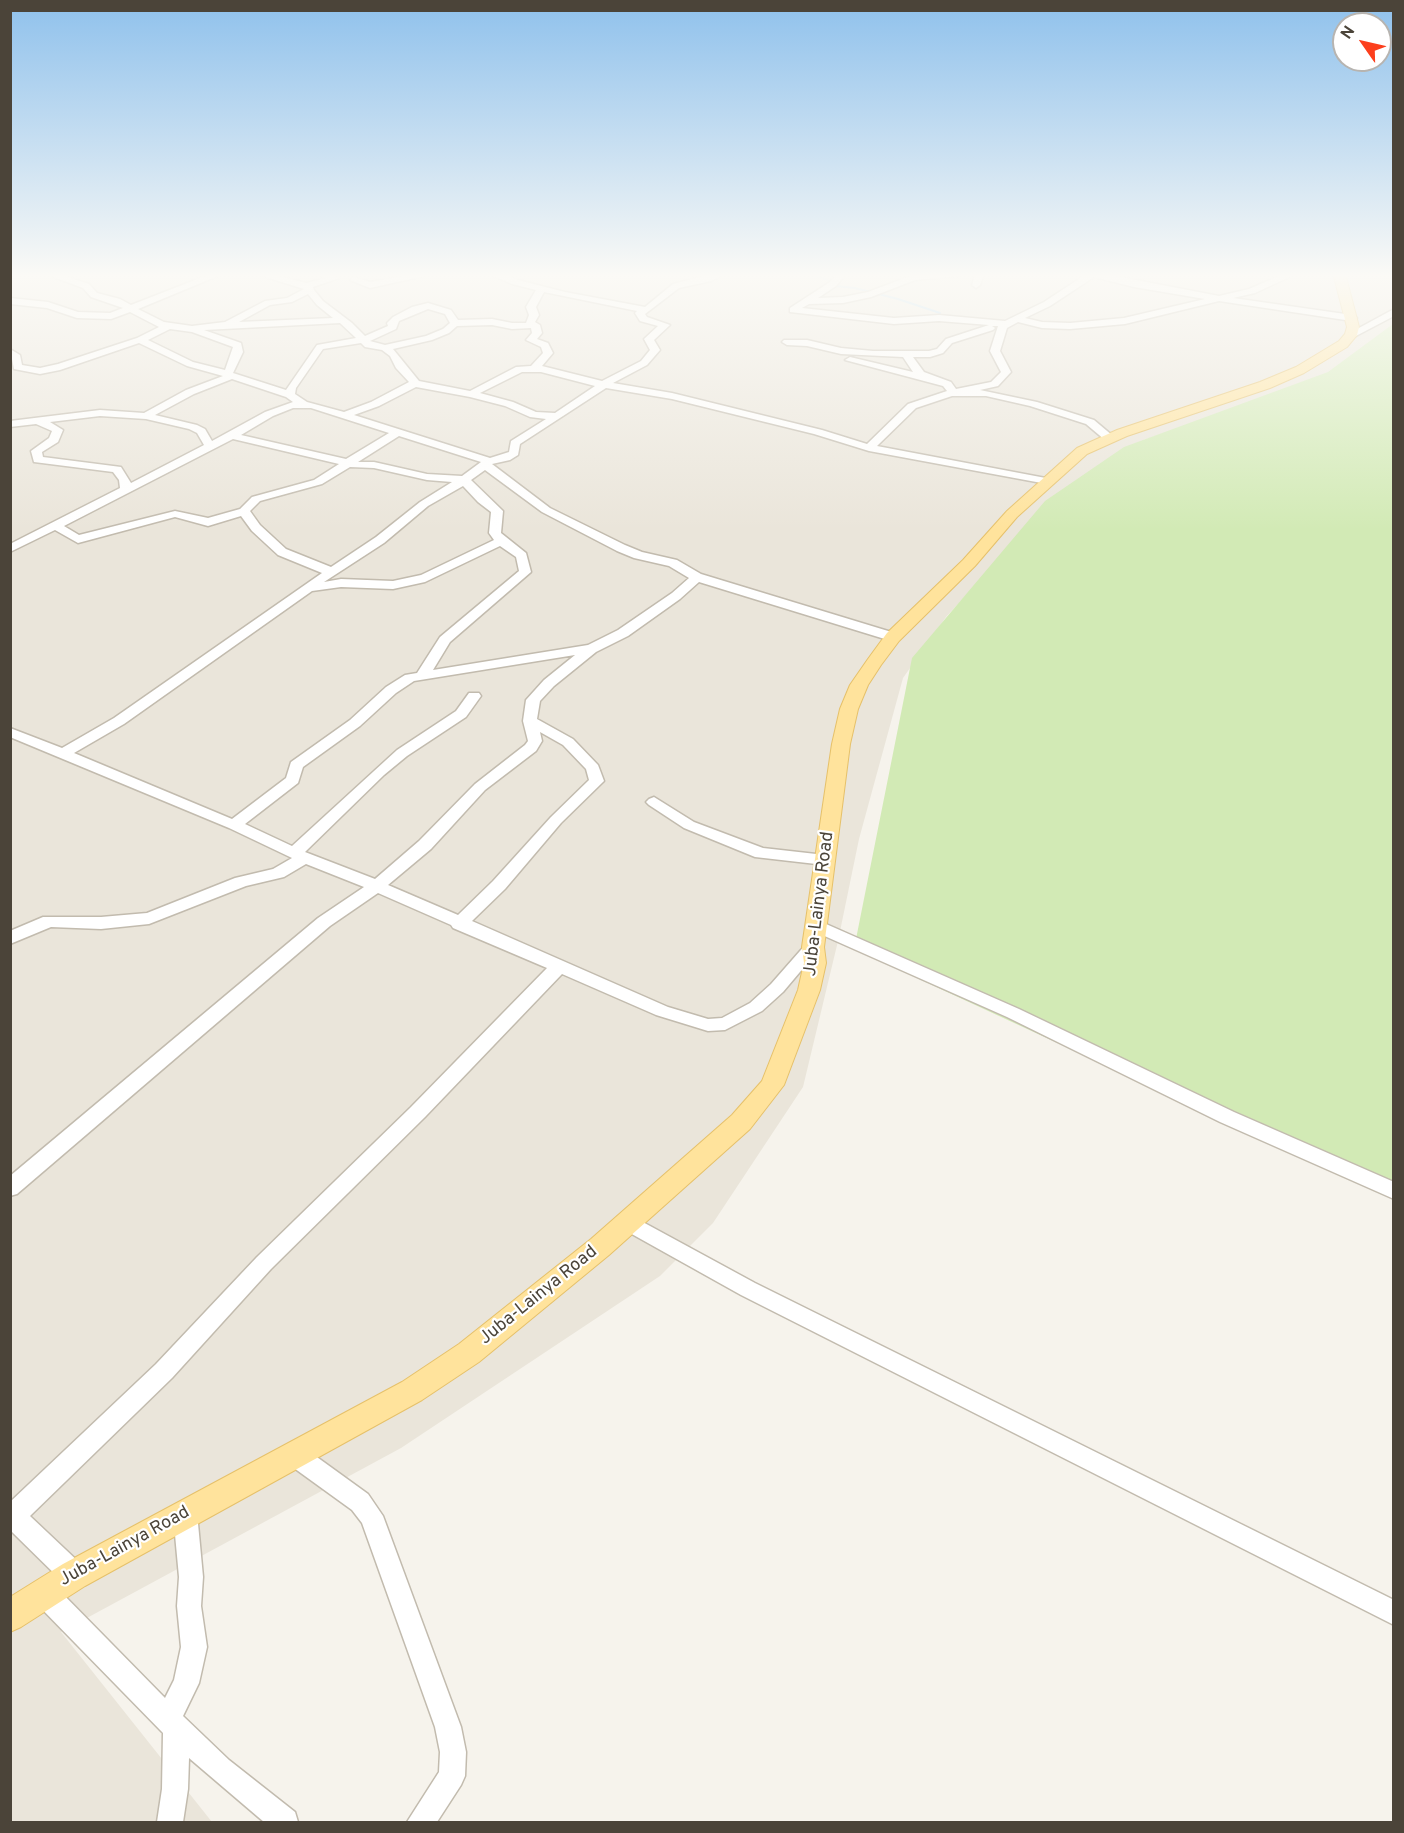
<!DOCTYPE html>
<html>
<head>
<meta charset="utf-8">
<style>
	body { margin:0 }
	#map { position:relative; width:1404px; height:1833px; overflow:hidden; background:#f6f3ec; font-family:Overpass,sans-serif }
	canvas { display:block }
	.frame { position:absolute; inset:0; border:12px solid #4b4439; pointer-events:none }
	.north { position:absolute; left:1332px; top:12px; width:60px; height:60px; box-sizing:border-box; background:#fff; border:2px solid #b7b4b0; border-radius:50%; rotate:304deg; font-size:16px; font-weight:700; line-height:24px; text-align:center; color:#4b4439 }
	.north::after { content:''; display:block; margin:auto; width:21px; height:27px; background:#fc3f1d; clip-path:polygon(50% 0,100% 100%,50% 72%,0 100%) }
</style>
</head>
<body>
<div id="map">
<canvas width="1404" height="1833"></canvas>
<div class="frame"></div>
<div class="north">N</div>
</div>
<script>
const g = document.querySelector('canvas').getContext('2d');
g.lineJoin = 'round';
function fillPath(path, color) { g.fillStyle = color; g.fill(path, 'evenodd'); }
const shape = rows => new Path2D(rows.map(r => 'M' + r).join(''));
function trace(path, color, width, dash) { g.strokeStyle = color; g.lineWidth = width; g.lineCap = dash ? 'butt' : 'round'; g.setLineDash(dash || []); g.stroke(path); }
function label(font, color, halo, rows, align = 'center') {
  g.font = font + ' Overpass,sans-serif'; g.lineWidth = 4.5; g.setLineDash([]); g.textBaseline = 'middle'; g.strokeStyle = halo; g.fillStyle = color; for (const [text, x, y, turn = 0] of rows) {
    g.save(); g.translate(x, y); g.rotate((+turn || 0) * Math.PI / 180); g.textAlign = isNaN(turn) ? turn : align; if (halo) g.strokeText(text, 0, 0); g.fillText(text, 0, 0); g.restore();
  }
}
fillPath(shape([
	[11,273,1393,273,1393,327,1331,374,1144,440,1035,520,946,617,903,678,859,839,838,941,803,1087,713,1223,660,1276,401,1448,61,1632,212,1822,11,1822]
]), '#eae5da');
fillPath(shape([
	[1393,324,1393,1198,854,949,912,658,1045,501,1124,447,1328,372]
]), '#d2eab5');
trace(shape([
	[735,273,744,275,753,273],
	[804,273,826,279,835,286,855,288,898,299,940,313]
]), '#a9d4f2', 2);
const minor = shape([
	[43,273,56,273,89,284,97,293,120,299,131,305,213,273,225,273,138,309,164,322,192,326,225,322,265,301,287,298,304,289,253,273,268,273,306,283,326,278,317,273,330,273,339,278,313,287,314,290,323,301,352,323,365,336,388,326,387,323,393,317,412,307,428,303,451,310,458,320,492,319,512,323,526,323,529,315,526,307,536,290,512,284,487,273,503,273,518,280,565,292,645,307,673,284,715,273,727,273,711,281,679,288,645,314,647,317,670,325,654,340,660,350,647,365,613,383,672,393,822,430,867,444,908,404,947,391,943,386,845,360,850,357,913,372,903,357,841,354,807,346,787,345,782,342,784,340,807,340,841,348,873,351,929,351,937,349,946,339,989,325,939,321,894,324,790,312,790,308,830,282,838,273,847,273,836,286,818,298,843,297,868,292,913,275,962,273,958,276,915,280,871,297,843,303,809,304,802,308,894,318,939,315,1005,321,1044,302,1085,275,1084,273,1100,273,1219,296,1249,289,1286,273,1298,273,1255,293,1233,298,1352,315,1357,318,1352,321,1219,301,1125,324,1070,329,1042,328,1018,322,1007,328,1000,351,1011,372,998,386,980,390,1037,402,1094,420,1113,436,1113,440,1105,440,1086,424,1030,406,986,396,952,396,916,408,877,446,1051,479,1051,483,1047,484,869,451,814,434,672,399,606,388,520,444,518,455,510,460,492,464,550,508,625,545,642,552,677,560,701,574,898,634,900,637,898,640,888,640,699,582,680,599,628,636,596,652,554,686,540,701,537,719,573,739,598,765,604,781,561,823,505,889,472,921,668,1007,708,1019,722,1018,750,1003,771,984,807,943,819,943,821,947,783,992,762,1011,725,1030,708,1031,656,1015,562,974,425,1117,271,1269,172,1378,30,1516,83,1566,86,1575,83,1584,74,1587,65,1584,10,1530,10,1502,156,1364,257,1257,411,1107,547,968,453,928,451,925,378,893,330,926,17,1194,10,1196,10,1176,318,918,364,887,306,864,284,877,246,886,149,924,101,929,51,927,10,944,10,931,43,917,101,917,147,913,235,878,273,869,292,858,229,828,10,737,10,728,62,748,114,718,322,573,278,555,252,531,241,516,208,526,175,517,78,543,55,530,10,552,10,544,120,488,119,480,113,472,34,462,31,451,49,438,52,431,36,424,10,427,10,421,100,410,144,413,186,390,223,376,187,366,139,343,60,370,40,374,14,369,10,349,20,355,22,365,40,368,58,364,137,338,159,327,130,312,111,319,77,318,47,308,10,304,10,298,48,302,78,312,110,313,123,308,91,297,83,288,43,273],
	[1094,277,1134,287,1205,299,1124,318,1070,323,1042,322,1025,318,1050,306,1094,277],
	[544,292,637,311,635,313,640,321,658,326,644,339,650,350,641,361,602,381,542,366,553,353,548,343,537,339,542,333,540,325,535,322,539,315,536,307,544,292],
	[308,294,317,305,333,318,239,322,270,305,292,302,308,294],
	[428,309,445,314,450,323,443,329,426,336,385,345,370,341,396,329,399,321,428,309],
	[340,323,356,338,317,345,286,390,233,373,243,352,241,343,204,330,340,323],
	[492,325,512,329,531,328,532,333,526,340,541,347,543,353,531,366,516,367,470,391,419,381,393,349,432,340,449,333,457,326,492,325],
	[992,326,998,326,990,351,1001,372,991,382,956,389,951,382,924,372,913,357,930,357,943,353,952,343,993,330,995,328,992,326],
	[170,329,192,332,233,347,225,370,193,362,148,340,170,329],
	[361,343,365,347,382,350,390,356,396,368,409,382,371,402,344,412,307,402,295,394,296,388,323,349,361,343],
	[522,372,541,372,595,386,555,413,536,412,513,402,480,393,522,372],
	[232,379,286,397,293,402,265,412,212,441,205,429,197,425,155,415,194,394,232,379],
	[416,387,470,397,505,406,530,417,546,419,511,441,509,452,490,458,354,415,379,406,416,387],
	[293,408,311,408,389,433,346,459,241,435,273,416,293,408],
	[100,416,146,419,189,429,197,433,204,445,131,483,121,467,43,457,42,452,58,442,63,430,50,422,100,416],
	[399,436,481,462,462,476,427,474,374,462,358,462,399,436],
	[233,439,339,464,314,480,252,497,240,509,208,518,175,511,79,535,64,526,233,439],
	[350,467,374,468,427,480,452,482,420,502,376,537,331,567,286,549,260,525,250,511,260,501,322,484,350,467],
	[485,470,542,512,617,551,634,558,669,566,689,578,672,593,618,630,588,645,433,670,450,642,531,572,526,553,501,533,503,511,471,480,485,470],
	[463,486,478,502,491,512,489,533,494,540,421,575,393,581,341,579,324,582,384,543,428,506,463,486],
	[500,546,516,557,519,571,440,637,417,673,405,675,386,687,350,720,291,762,286,778,232,819,74,753,124,724,312,591,341,587,393,589,425,582,500,546],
	[575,655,544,680,526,700,523,721,528,741,525,745,475,784,419,841,375,879,305,852,384,775,407,756,466,717,481,696,479,693,469,693,456,711,397,750,292,846,245,824,298,783,303,767,360,726,396,693,414,681,575,655],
	[540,732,563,745,586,769,589,780,551,817,493,881,458,915,388,885,431,849,485,790,536,751,542,741,540,732],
	[419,273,438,273,370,288,350,280,354,277,370,282,419,273],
	[976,273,984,273,980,285,976,288,972,285,976,273],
	[1394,309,1394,316,1354,337,1346,335,1394,309],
	[654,797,694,822,763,848,825,855,833,860,825,865,755,857,684,828,649,805,646,802,649,799,654,797],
	[817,920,1019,1009,1234,1112,1394,1182,1394,1199,1220,1122,1007,1017,811,930,809,926,811,922,817,920],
	[628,1214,755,1283,1394,1600,1394,1625,741,1295,621,1228,618,1222,621,1216,628,1214],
	[295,1444,303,1447,368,1494,383,1516,461,1727,466,1752,465,1776,461,1785,437,1822,407,1822,439,1772,440,1752,435,1727,362,1523,352,1510,287,1463,284,1455,287,1447,295,1444],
	[185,1502,193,1505,197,1513,203,1577,201,1606,207,1647,199,1683,183,1716,229,1760,295,1812,298,1822,264,1822,189,1758,188,1789,183,1822,157,1822,162,1789,163,1733,35,1602,32,1593,35,1584,44,1581,53,1584,165,1698,174,1680,181,1647,177,1606,179,1577,173,1513,177,1505,185,1502]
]);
const major = shape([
	[1333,273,1345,273,1359,327,1357,335,1347,347,1304,373,1270,388,1127,436,1087,454,1017,517,975,566,899,641,881,665,868,685,858,709,850,744,824,947,826,963,820,990,784,1085,750,1129,609,1255,479,1362,422,1400,85,1586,21,1627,10,1632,10,1597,63,1564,402,1382,459,1344,591,1239,732,1115,762,1081,798,990,804,963,802,947,832,744,840,709,850,685,868,659,887,633,963,560,1007,511,1077,448,1117,430,1260,382,1296,367,1339,341,1345,334,1347,327,1333,273]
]);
trace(minor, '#c2bbae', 3);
trace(major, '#e6c16a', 2);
fillPath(minor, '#fff');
fillPath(major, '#ffe39c');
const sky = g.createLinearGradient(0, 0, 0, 530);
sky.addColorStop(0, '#8fc1ec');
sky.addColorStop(0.52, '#fbfaf6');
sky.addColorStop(1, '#fbfaf600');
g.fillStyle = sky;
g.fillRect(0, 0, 1404, 530);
label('18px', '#4b4439', '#fff', [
	["Juba-Lainya Road",820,904,-83],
	["Juba-Lainya Road",539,1296,-39],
	["Juba-Lainya Road",125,1547,-29]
]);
</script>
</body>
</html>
